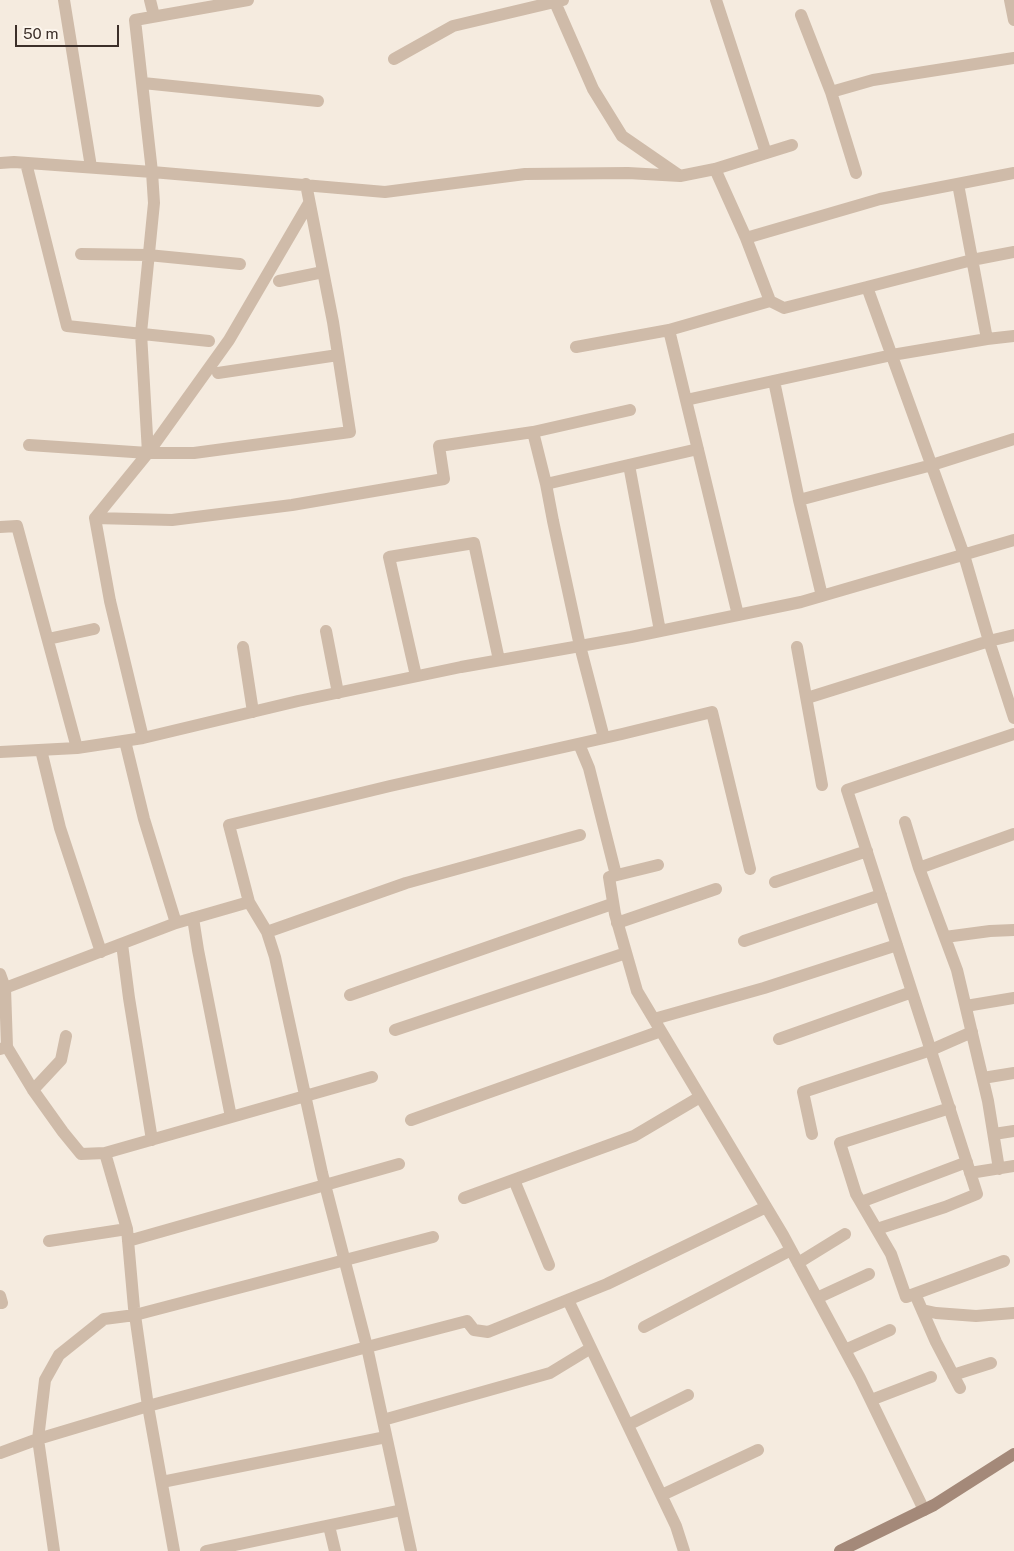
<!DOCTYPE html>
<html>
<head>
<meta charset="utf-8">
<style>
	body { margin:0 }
	#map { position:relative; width:1014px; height:1551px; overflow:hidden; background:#f5ebdf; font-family:"Public Sans",sans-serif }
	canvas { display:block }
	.scale { position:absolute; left:15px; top:25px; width:104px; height:22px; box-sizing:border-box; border:2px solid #3c2f29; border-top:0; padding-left:6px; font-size:15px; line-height:18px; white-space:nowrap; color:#3c2f29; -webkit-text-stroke:4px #fcf5ec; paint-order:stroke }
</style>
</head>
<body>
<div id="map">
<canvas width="1014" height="1551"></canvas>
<div class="scale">50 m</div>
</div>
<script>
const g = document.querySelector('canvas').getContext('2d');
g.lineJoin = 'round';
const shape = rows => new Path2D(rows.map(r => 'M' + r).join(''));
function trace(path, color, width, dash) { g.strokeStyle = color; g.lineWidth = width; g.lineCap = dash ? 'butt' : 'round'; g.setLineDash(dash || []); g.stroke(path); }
trace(shape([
	[64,0,91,167],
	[150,0,154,16],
	[248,0,135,20,152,172,385,192,525,174,628,173,680,176,715,169,746,238],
	[554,0,593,89,622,136,680,176],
	[716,0,766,153],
	[1010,0,1014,20],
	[801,15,831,92,856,173],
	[394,59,453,26,563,0],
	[143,83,318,101],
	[831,92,873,80,1014,58],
	[0,163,14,162,152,172,154,203,141,333,148,453,95,518,172,520,292,505,444,479,439,446,533,432,546,484,698,449],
	[26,163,67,326,209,341],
	[715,169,792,145],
	[958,184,987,339,1014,336],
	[81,254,148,255,240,264],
	[279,281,323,272],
	[867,287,972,260,1014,252],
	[770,301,784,308,867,287,964,555,989,641,807,698],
	[576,347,669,330],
	[218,373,338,355],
	[774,381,799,500],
	[686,400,892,355,987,339],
	[533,432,630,410],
	[29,445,148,453,194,453,350,432,333,322,306,184],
	[148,453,229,340,309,203],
	[629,465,660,631],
	[546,484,553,521,580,646,604,738],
	[95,518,110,601,143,738],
	[0,527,17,526,77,748],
	[822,596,799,500,932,465,1014,439],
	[738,615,669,330,770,301,746,238,880,199,1014,173],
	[326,631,338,693],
	[1014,635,989,641,1014,718],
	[48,639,94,629],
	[243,647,253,712],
	[797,647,822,785],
	[416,676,389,557,474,543,499,660],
	[125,741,144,819,176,923],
	[579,744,589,768,616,875],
	[41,750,60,828,101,952],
	[0,752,77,748,143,738,298,701,461,667,631,637,801,602,1014,540],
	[905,822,919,868,957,970,988,1101,999,1169],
	[658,865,609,877,615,914,637,991,783,1235,860,1378,924,1510],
	[919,868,1014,834],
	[775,882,867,851],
	[249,902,229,825,390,786,622,734,712,712,750,869],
	[193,918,198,950,231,1117],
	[617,923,716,889],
	[267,932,406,883,580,835],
	[945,937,990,931,1014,930],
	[744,941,881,895],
	[122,944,129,998,152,1140],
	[0,974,5,988],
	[350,995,612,904],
	[966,1006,1014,998],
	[654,1019,764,988,897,945],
	[395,1030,626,953],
	[779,1039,912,992],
	[7,1047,5,988,176,923,249,902,267,932,275,957,322,1173,367,1347,148,1406,38,1439,54,1551],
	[0,1049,7,1047,33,1090,63,1132,81,1154,105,1153],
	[983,1078,1014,1073],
	[33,1090,61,1060,66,1036],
	[950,1108,840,1143,856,1194,891,1254,906,1297,1004,1261],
	[411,1120,661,1031],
	[812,1134,803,1092,931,1050,972,1032],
	[994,1134,1014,1131],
	[970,1173,1014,1166],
	[514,1180,549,1265],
	[464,1198,634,1136,700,1097],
	[861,1202,967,1162],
	[877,1229,945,1207,977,1194,847,790,1014,734],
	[49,1241,127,1229],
	[128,1241,399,1164],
	[798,1263,845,1234],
	[915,1294,936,1342,960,1388],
	[0,1296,2,1303,0,1303],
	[817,1298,869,1274],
	[568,1300,676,1526,684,1551],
	[922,1310,936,1313,976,1316,1014,1313],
	[644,1327,791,1250],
	[845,1350,890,1330],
	[953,1375,991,1363],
	[871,1400,931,1377],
	[383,1420,550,1373,591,1348],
	[628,1425,688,1395],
	[0,1453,38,1439,45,1380,59,1355,104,1319,135,1315,433,1237],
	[162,1482,386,1437],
	[662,1495,758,1450],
	[329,1526,335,1551],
	[174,1551,148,1406,134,1308,127,1229,105,1153,372,1077],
	[206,1551,402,1510],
	[411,1551,367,1347,467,1321,474,1330,488,1332,607,1284,766,1207]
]), '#cfbba9', 12);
trace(shape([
	[840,1551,934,1505,1014,1454]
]), '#a48979', 12);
</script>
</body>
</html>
